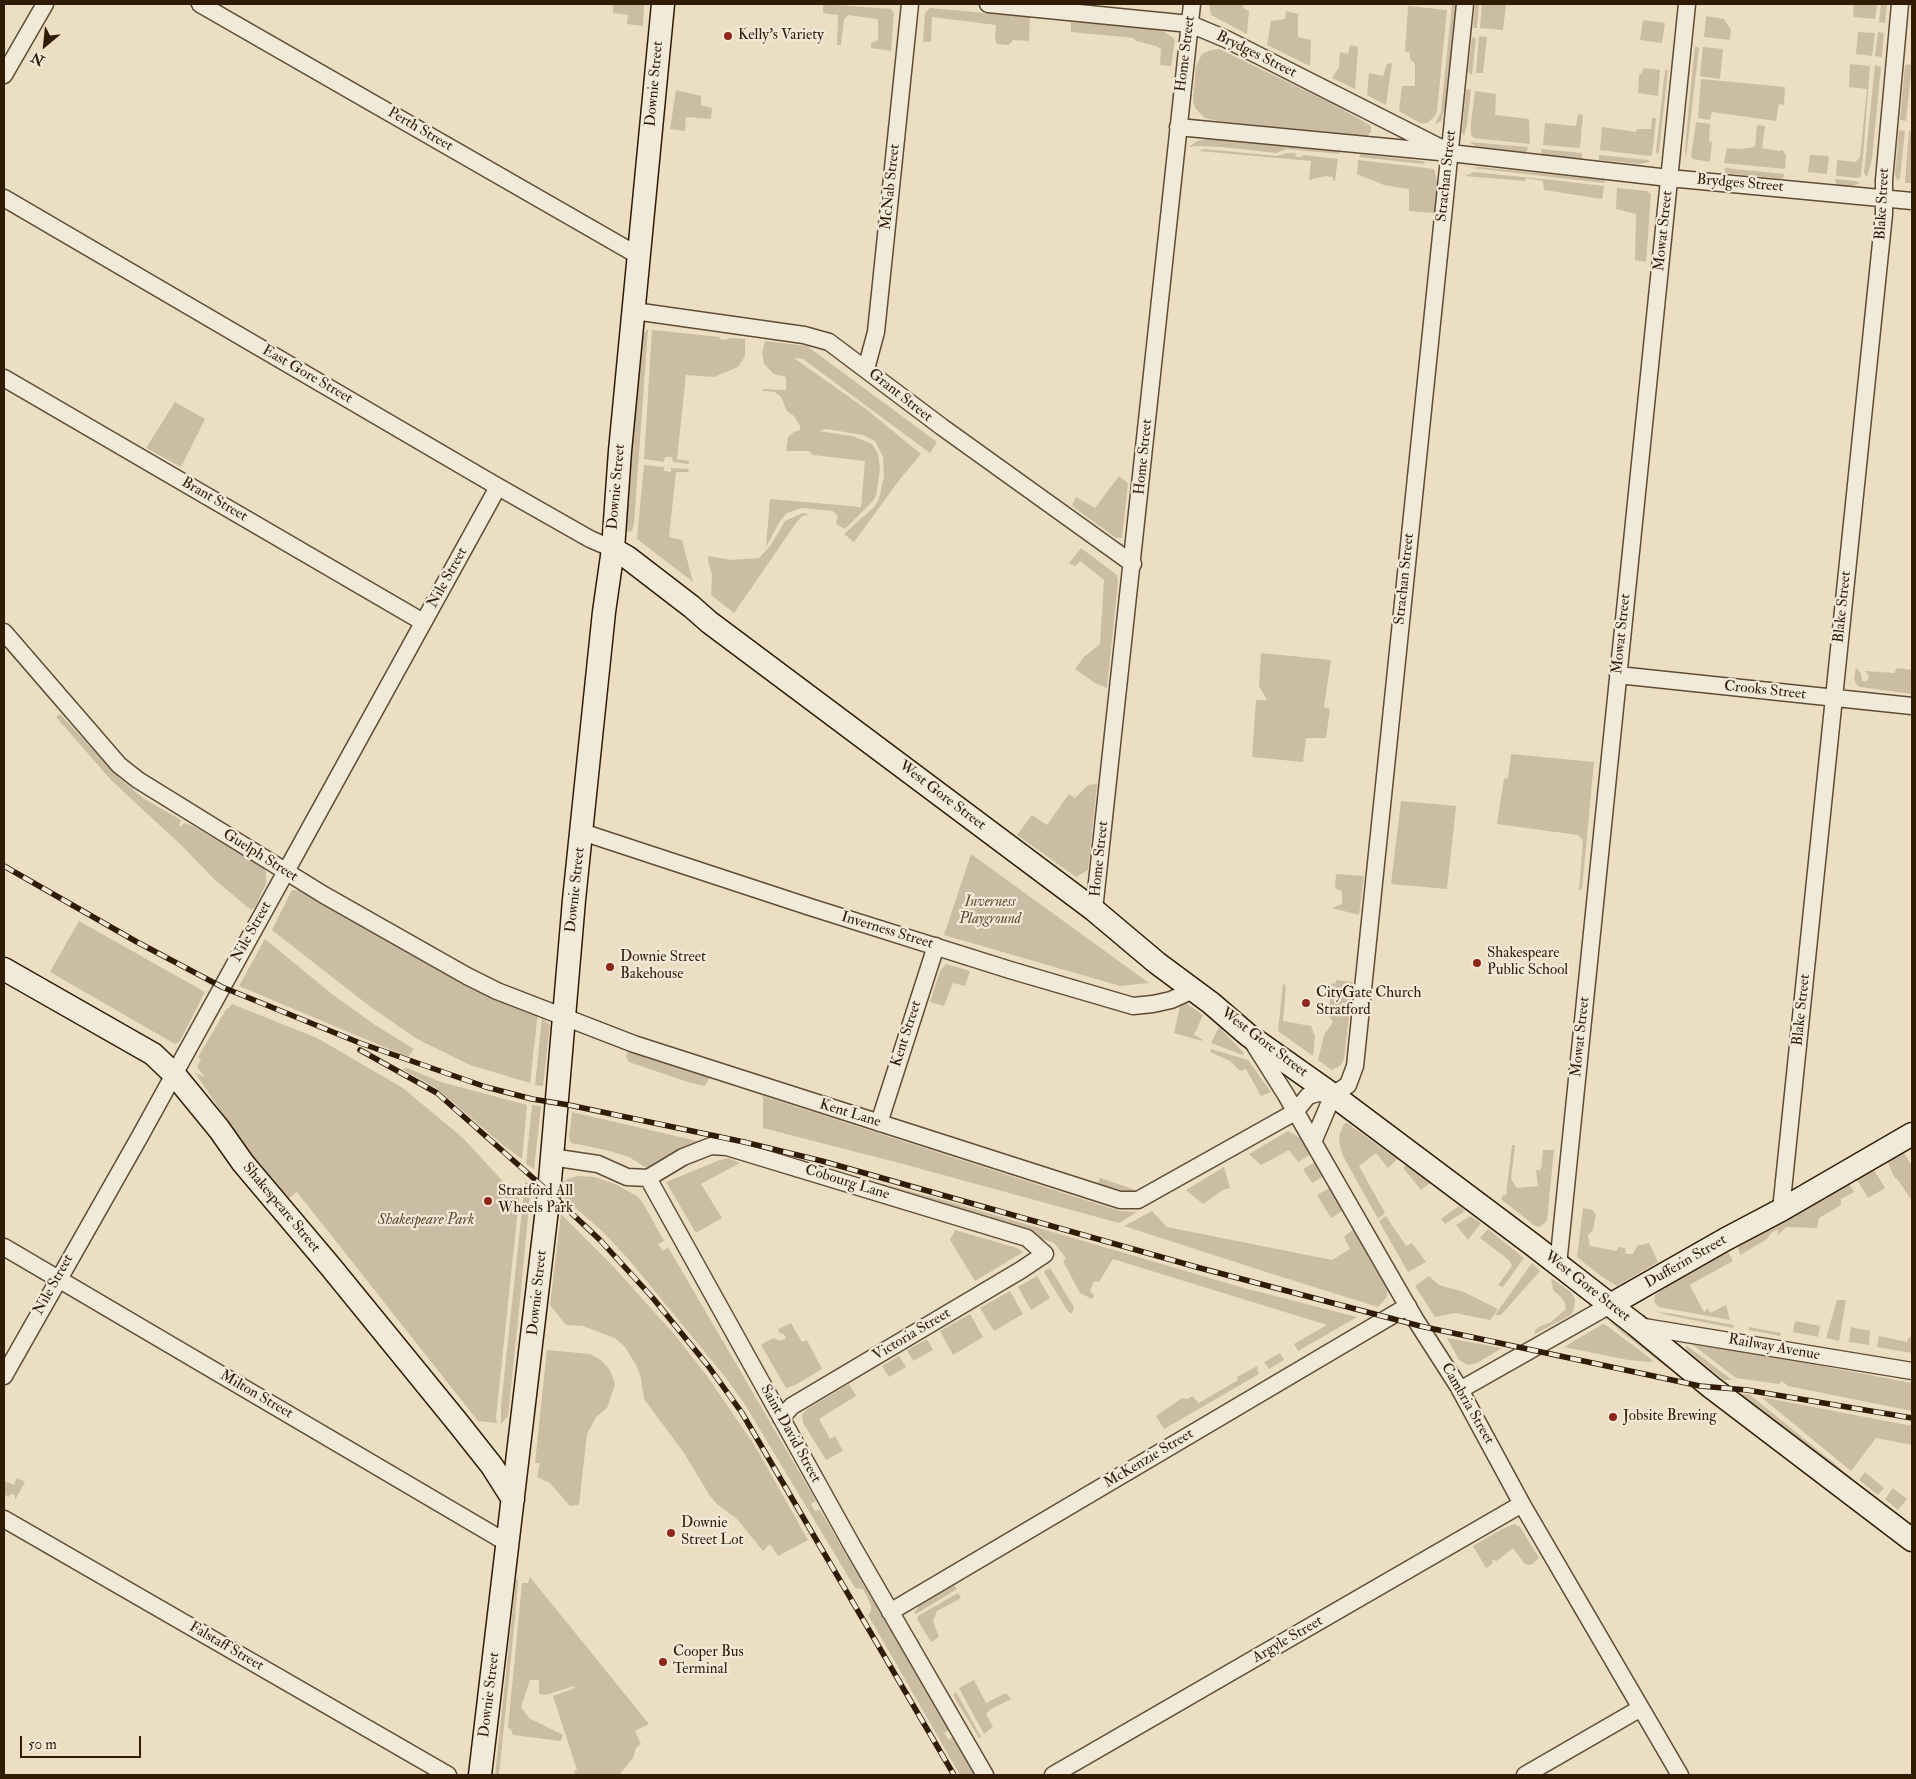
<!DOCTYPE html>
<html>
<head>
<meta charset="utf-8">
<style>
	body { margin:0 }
	#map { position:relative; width:1916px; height:1779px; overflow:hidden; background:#ebdec3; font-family:"IM FELL Double Pica",serif }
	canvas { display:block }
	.frame { position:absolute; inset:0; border:5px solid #301c05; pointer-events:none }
	.north { position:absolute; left:20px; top:20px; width:50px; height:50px; -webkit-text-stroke:4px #f2ead8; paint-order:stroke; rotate:208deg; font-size:14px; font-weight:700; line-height:20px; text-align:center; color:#301c05 }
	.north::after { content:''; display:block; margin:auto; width:18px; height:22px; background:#301c05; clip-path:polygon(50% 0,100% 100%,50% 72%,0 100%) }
	.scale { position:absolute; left:20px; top:1736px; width:121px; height:22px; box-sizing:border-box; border:2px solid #301c05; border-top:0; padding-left:6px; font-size:15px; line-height:18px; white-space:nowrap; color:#301c05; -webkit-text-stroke:4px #f2ead8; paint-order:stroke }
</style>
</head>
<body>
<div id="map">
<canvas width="1916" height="1779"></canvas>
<div class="frame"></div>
<div class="north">N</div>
<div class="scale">50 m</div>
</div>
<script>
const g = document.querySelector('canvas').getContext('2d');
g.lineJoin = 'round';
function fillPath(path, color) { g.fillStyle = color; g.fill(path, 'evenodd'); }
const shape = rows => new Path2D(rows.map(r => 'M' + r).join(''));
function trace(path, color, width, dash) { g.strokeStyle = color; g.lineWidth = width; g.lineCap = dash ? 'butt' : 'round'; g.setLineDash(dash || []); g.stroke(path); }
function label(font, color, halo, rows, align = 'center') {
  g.font = font + ' "IM FELL Double Pica",serif'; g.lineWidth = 4.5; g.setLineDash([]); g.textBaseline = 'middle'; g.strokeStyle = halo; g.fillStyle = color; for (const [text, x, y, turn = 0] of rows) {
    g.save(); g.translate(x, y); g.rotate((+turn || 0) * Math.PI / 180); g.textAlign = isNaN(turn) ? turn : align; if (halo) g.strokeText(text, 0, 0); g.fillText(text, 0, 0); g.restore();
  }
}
fillPath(shape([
	[613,4,644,4,643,26,627,24,628,15,613,13],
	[823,4,891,9,894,13,891,51,871,48,871,43,878,40,878,19,848,15,844,19,841,45,837,45,838,15,823,13],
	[1209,4,1243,4,1243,8,1249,11,1247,34,1211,15],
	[1452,4,1457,4,1446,104,1441,121,1435,124,1441,112],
	[1475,4,1479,4,1477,28,1473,28],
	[1482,4,1506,4,1503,30,1480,28],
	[1854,4,1877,4,1875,19,1853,17],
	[1881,4,1887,4,1885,23,1879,22],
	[1408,6,1447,10,1437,111,1435,116,1427,123,1420,123,1399,111,1402,86,1415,86,1415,64,1410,59,1410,53,1405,51],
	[930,8,1030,17,1029,41,1013,40,1009,45,997,44,995,40,996,25,932,17,931,42,923,42,925,13],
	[1286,11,1298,14,1298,37,1311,40,1310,66,1267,45,1271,21,1285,19],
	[1706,16,1724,19,1731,30,1730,40,1704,37],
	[1643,20,1665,23,1662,43,1640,40],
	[1071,22,1136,27,1163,31,1175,39,1171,66,1160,65,1161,49,1156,46,1136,41,1134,38,1071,32],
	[1858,32,1875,33,1872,56,1856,54],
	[1878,32,1884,33,1882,57,1875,56],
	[1479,36,1487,37,1483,73,1476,73],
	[1472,37,1476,38,1472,75,1468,72],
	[1350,45,1358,47,1355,89,1332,78,1339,67,1340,52,1348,54],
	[1695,46,1699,48,1686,158,1685,151,1687,125],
	[1703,47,1723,49,1720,79,1700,76],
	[1219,49,1333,104,1371,126,1371,132,1367,136,1218,121,1205,118,1195,108,1193,100,1196,66,1202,54,1211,50],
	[1392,63,1386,105,1367,95,1369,73,1383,76,1387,64],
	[1850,64,1870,66,1863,157,1861,176,1858,178,1836,176,1837,160,1856,162,1860,157,1867,89,1849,87],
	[1912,64,1906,121,1900,120,1905,65],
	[1875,65,1881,67,1872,159,1867,177,1864,173],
	[1643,68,1660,70,1658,96,1638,93,1639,75,1642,73],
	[1665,70,1668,70,1659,152,1657,154,1656,151],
	[1701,79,1785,87,1784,105,1779,104,1776,121,1712,112,1710,120,1698,118],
	[1471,89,1467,125,1464,136,1462,132,1466,90],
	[676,90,701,96,701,105,712,108,711,119,686,117,685,131,670,129],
	[1475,91,1496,94,1495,115,1529,119,1530,144,1474,138,1471,135,1471,123],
	[1578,114,1583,115,1580,148,1543,145,1545,123,1576,126],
	[1652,118,1656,118,1652,155,1649,156,1600,150,1602,127,1636,132,1637,129,1651,129],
	[1696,122,1710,124,1709,141,1712,142,1710,162,1693,159,1691,156],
	[1757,125,1765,126,1762,148,1779,151,1782,150,1786,155,1785,169,1724,163,1727,148,1741,149,1755,147],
	[1899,130,1905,131,1900,178,1897,181,1895,174],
	[1909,130,1912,132,1912,183,1906,183,1905,181],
	[1206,139,1214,139,1340,152,1339,154,1286,149,1277,153,1222,147,1197,146,1189,147,1197,141],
	[1469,142,1528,147,1526,153,1479,148],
	[1204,149,1277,156,1287,153,1295,153,1296,157,1302,157,1303,155,1338,159,1335,180,1333,181,1333,177,1326,176,1309,180,1311,161,1199,151],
	[1541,149,1582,153,1582,159,1542,155],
	[1360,154,1421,161,1425,162,1424,164,1359,157],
	[1599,155,1648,160,1650,162,1639,164,1599,160],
	[1810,155,1829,156,1827,174,1808,172],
	[1358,160,1434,169,1438,185,1435,213,1409,211,1409,189,1384,185,1357,174],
	[1480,167,1604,180,1605,183,1472,168],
	[1725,168,1784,174,1783,179,1725,173],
	[1474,172,1552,180,1604,186,1602,199,1544,190,1543,181,1526,178,1525,181,1465,176],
	[1835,179,1856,181,1860,183,1851,187,1836,185],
	[1617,188,1647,191,1651,194,1646,262,1635,260,1636,214,1616,209],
	[648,329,634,523,632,531,627,532,625,531,641,341,642,335],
	[652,330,720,337,720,339,727,340,728,338,745,339,745,356,738,367,714,377,686,375,677,459,689,461,689,464,673,462,672,457,665,457,664,462,644,459],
	[765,341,807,346,937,442,930,453,803,359,794,358,866,409,921,454,900,479,854,542,844,534,875,506,879,499,884,476,883,457,875,441,863,435,826,429,819,431,852,436,872,444,878,454,880,469,876,496,872,502,845,529,836,524,838,517,833,511,801,508,787,513,780,521,766,547,770,499,861,507,865,461,813,455,809,451,786,451,788,437,794,432,800,430,800,426,794,416,787,411,781,397,775,392,763,391,763,389,786,390,786,377,774,374,764,364,762,353],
	[175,402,205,419,181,467,146,448],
	[644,465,664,467,664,471,671,472,671,468,688,469,689,472,676,472,669,537,682,540,693,582,637,539],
	[1119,476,1128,483,1122,538,1116,538,1072,506,1076,497,1095,508],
	[803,513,809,515,802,516,796,523,734,613,711,595,712,575,708,561,708,556,731,560,759,558,771,545,785,521],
	[1081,548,1117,575,1118,582,1107,688,1095,683,1075,669,1084,657,1100,644,1104,580,1080,561,1075,566,1069,563],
	[1261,653,1331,660,1324,707,1330,709,1326,738,1306,738,1303,762,1252,757,1256,700,1267,700,1259,686],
	[1856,667,1861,674,1862,680,1864,682,1868,680,1869,676,1865,671,1894,673,1897,668,1912,670,1912,694,1860,687,1856,684,1854,679],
	[60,714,119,778,143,798,181,820,179,825,181,827,184,823,193,826,264,868,266,873,266,884,255,907,251,910,215,880,182,846,111,780,56,717],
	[1511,754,1594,762,1582,889,1579,890,1583,840,1578,835,1497,824,1504,779,1508,778],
	[1097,784,1088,870,1076,877,1017,835,1032,815,1047,825,1069,794,1075,798,1088,785],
	[1401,801,1456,806,1447,889,1391,884],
	[971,854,1149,983,1120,986,944,935],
	[1336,874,1364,876,1359,915,1332,908,1342,904,1342,891,1335,888],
	[292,890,303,891,495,999,538,1012,530,1083,470,1065,417,1039,368,1005,272,930],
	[79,921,205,992,180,1041,175,1044,50,972],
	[265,939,332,994,375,1025,414,1049,408,1057,239,986],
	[946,964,970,971,965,986,953,983,952,985,944,1006,930,1002,940,971],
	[1336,980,1353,982,1344,1059,1341,1065,1332,1070,1318,1060,1324,1035,1333,1022,1329,1016,1331,983,1335,984],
	[1283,984,1286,985,1283,1021,1311,1026,1315,1036,1313,1056,1278,1031],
	[1186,1003,1203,1015,1194,1035,1202,1039,1202,1041,1174,1033,1180,1006],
	[232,1004,317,1038,403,1088,463,1138,519,1199,496,1417,497,1423,478,1421,297,1192,289,1198,246,1148,195,1073,205,1077,197,1067,201,1059,198,1057,227,1008,229,1008],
	[542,1018,550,1025,543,1086,535,1085],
	[1219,1027,1244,1053,1243,1055,1211,1043],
	[1211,1049,1248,1060,1271,1092,1261,1096,1246,1069,1240,1071,1230,1061,1210,1052],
	[628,1051,710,1077,705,1086,691,1083,629,1062,626,1057],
	[407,1068,441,1082,527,1105,522,1159,504,1146,436,1088,402,1069],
	[763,1096,1085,1200,1120,1211,1137,1212,1119,1223,903,1164,763,1128],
	[532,1105,541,1106,534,1169,526,1164],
	[572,1112,706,1143,650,1170,629,1157,606,1150,571,1143,569,1137],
	[1347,1123,1397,1159,1388,1168,1376,1153,1359,1166,1385,1213,1378,1219,1343,1156,1339,1142,1340,1133,1344,1124],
	[1288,1131,1298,1137,1301,1135,1312,1154,1298,1162,1289,1150,1261,1165,1249,1154],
	[1512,1145,1515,1145,1511,1179,1517,1188,1538,1186,1536,1170,1541,1170,1543,1150,1554,1150,1547,1221,1540,1227,1535,1226,1501,1199,1503,1195,1506,1195],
	[1903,1151,1912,1166,1912,1201,1898,1180,1895,1178,1887,1161],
	[728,1158,740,1163,701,1184,722,1218,696,1233,666,1182,720,1160],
	[1317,1161,1325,1175,1312,1183,1303,1169],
	[1406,1165,1430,1183,1421,1190,1403,1168],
	[820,1167,950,1202,1244,1288,1357,1317,1298,1351,1294,1344,1327,1325,1113,1259,1099,1282,1094,1281,1090,1290,1094,1296,1092,1299,1080,1293,1063,1261,1066,1258,1054,1243,1004,1225,819,1169],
	[1224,1167,1230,1188,1223,1190,1203,1204,1186,1190],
	[1873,1168,1885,1188,1868,1198,1856,1178],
	[578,1176,595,1177,615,1184,637,1196,643,1203,664,1241,658,1244,663,1251,668,1247,816,1501,811,1504,815,1511,820,1510,949,1730,944,1733,949,1740,952,1737,975,1775,960,1775,868,1615,871,1611,871,1605,863,1589,855,1588,744,1403,726,1378,630,1261,604,1233,562,1196,564,1182,567,1179],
	[1100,1178,1136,1190,1129,1193,1098,1183],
	[525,1182,531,1184,520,1301,508,1416,501,1424,501,1406],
	[1848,1182,1854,1192,1841,1199,1841,1205,1819,1218,1817,1228,1786,1227,1778,1235,1778,1230,1772,1232,1767,1239,1740,1255,1738,1247],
	[1331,1187,1344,1210,1331,1218,1317,1195],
	[1459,1206,1465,1211,1445,1224,1441,1219],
	[1583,1208,1592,1210,1596,1214,1593,1230,1588,1235,1590,1246,1616,1251,1619,1247,1625,1248,1626,1254,1633,1254,1637,1246,1649,1243,1658,1262,1617,1286,1601,1276,1577,1257],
	[1152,1211,1167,1227,1332,1260,1350,1249,1344,1237,1355,1228,1388,1285,1387,1297,1378,1307,1266,1272,1124,1226],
	[561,1214,611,1264,675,1335,707,1376,755,1446,808,1540,778,1556,770,1544,763,1551,737,1519,717,1504,710,1496,684,1453,644,1399,641,1378,636,1365,625,1347,615,1338,583,1326,566,1325,550,1305],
	[1386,1216,1406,1246,1412,1243,1426,1262,1408,1272,1379,1221],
	[1470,1216,1481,1223,1468,1240,1456,1225],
	[1488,1229,1524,1258,1503,1287,1498,1285,1512,1266,1509,1260,1480,1238],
	[955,1230,1017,1248,1023,1252,975,1281,950,1240],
	[1728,1252,1733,1261,1691,1284,1690,1286,1704,1312,1708,1308,1710,1313,1726,1305,1730,1320,1659,1307,1654,1302,1655,1295,1669,1285],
	[1532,1263,1540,1271,1501,1315,1495,1315],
	[1050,1268,1074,1307,1072,1314,1067,1310,1045,1274,1044,1271],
	[1037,1276,1050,1298,1031,1310,1018,1287],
	[1429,1276,1439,1285,1464,1292,1498,1309,1490,1320,1455,1313,1435,1317,1415,1286],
	[1551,1278,1571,1292,1575,1299,1574,1309,1571,1315,1535,1334,1535,1331,1538,1327,1551,1322,1566,1309,1565,1303,1561,1297,1553,1290],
	[1010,1291,1023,1314,994,1331,980,1308],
	[1837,1300,1846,1300,1839,1341,1826,1338],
	[1658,1312,1668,1313,1734,1325,1733,1328,1667,1315],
	[970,1314,983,1337,953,1355,940,1331],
	[1611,1321,1614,1322,1673,1368,1669,1369,1624,1334,1610,1322],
	[1795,1321,1820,1326,1818,1337,1793,1332],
	[791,1323,802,1342,807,1340,822,1369,795,1385,786,1388,761,1345,773,1338,781,1341,786,1338,784,1334,780,1333,778,1329],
	[1603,1324,1606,1325,1654,1361,1649,1362,1628,1360,1564,1347],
	[1749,1327,1781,1333,1780,1336,1749,1330],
	[1851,1327,1870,1331,1869,1345,1849,1342],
	[1879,1336,1907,1342,1909,1337,1912,1338,1912,1353,1877,1347],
	[1447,1338,1502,1348,1477,1363,1468,1365,1459,1360],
	[927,1339,933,1350,913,1361,907,1350],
	[1689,1342,1705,1344,1912,1383,1912,1411,1788,1386,1782,1381,1779,1384,1736,1378],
	[1686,1345,1698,1354,1732,1380,1724,1380,1686,1350],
	[547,1350,590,1354,601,1360,610,1370,615,1384,607,1408,596,1417,587,1434,579,1505,570,1506,550,1483,537,1477,540,1463,535,1463],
	[1280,1353,1284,1360,1269,1369,1264,1362],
	[899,1356,906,1367,889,1377,882,1366],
	[1257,1366,1259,1374,1164,1429,1156,1416,1182,1398,1188,1399,1192,1396,1199,1403,1238,1380,1237,1377],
	[849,1384,856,1396,819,1419,830,1439,835,1436,843,1451,826,1460,803,1423,802,1415,807,1409],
	[1740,1394,1749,1394,1852,1478,1851,1480],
	[1761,1397,1912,1426,1912,1445,1876,1438,1851,1471],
	[1865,1472,1884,1488,1878,1495,1859,1480],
	[17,1478,25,1482,15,1500,15,1495,11,1494,9,1497,4,1494,4,1481,14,1485],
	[1893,1488,1907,1499,1898,1510,1885,1499],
	[1514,1524,1520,1527,1539,1558,1531,1565,1525,1564,1513,1548,1497,1561,1492,1560,1493,1563,1486,1568,1473,1546,1502,1529],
	[530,1577,649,1724,635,1731,641,1744,636,1748,633,1758,619,1775,575,1775,574,1771,577,1770,553,1696,575,1688,574,1686,546,1695,539,1694,539,1680,530,1680,521,1707,529,1718,563,1735,561,1741,513,1735,511,1729,508,1728,522,1583,528,1583],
	[516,1579,518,1580,515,1618,499,1775,495,1775],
	[954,1585,957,1589,916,1614,914,1613,919,1606],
	[958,1593,961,1598,937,1611,933,1621,939,1637,931,1642,917,1619,918,1616],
	[974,1680,986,1703,1006,1693,1011,1699,991,1709,986,1714,993,1727,984,1734,959,1688],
	[956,1692,981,1737,979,1738,953,1695]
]), '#cbbda3');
const street = shape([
	[200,4,639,256],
	[988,4,1190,24,1226,39,1441,148],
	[4,75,45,4],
	[1178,127,1450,153,1669,178,1912,201],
	[4,198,495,485,590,539,613,549],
	[634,311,804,335,829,342,942,427,1133,564],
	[866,369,876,332,910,4],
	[4,378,423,622],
	[4,632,119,765,138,780,324,895,467,976,497,991,634,1044,1120,1200,1138,1200,1295,1112,1308,1096,1318,1093,1333,1095],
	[1618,675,1912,706],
	[582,832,810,907,1010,970,1133,1006,1153,1004,1171,1000,1193,990],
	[1094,910,1192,4],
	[1252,1041,1286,1095,1415,1319,1458,1386,1523,1506,1680,1775],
	[879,1123,936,946],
	[1313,1142,1333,1095,1348,1085,1355,1066,1465,4],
	[551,1157,598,1164,627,1177,648,1178,853,1547,985,1775],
	[648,1178,683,1157,711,1146,727,1147,1027,1238,1045,1254,1021,1270,792,1406,781,1418],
	[1781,1210,1884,214,1884,180,1900,4],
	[4,1247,509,1544],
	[1558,1265,1687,4],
	[1638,1326,1912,1371],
	[4,1376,139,1138,498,487],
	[1460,1390,1610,1305],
	[4,1519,448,1775],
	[890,1612,1408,1306],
	[1053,1775,1522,1504],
	[1525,1775,1641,1708]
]);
const secondary = shape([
	[613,549,627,557,692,607,709,622,1094,910,1157,963,1211,1003,1248,1035,1333,1095,1533,1245,1636,1325,1711,1387,1912,1540],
	[4,969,153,1054,174,1074,219,1129,243,1163,330,1266,458,1423,492,1466,513,1499],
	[1610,1305,1726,1239,1781,1210,1912,1134],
	[480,1775,549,1192,574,900,604,612,613,549,620,451,663,4]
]);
trace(street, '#5f4c34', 19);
trace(secondary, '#301c05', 25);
trace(street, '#f2ead8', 16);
trace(secondary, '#f2ead8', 22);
const rail = shape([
	[4,866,137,942,222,987,360,1043,486,1087,532,1099,569,1105,744,1142,822,1161,1200,1268,1420,1326,1700,1386,1747,1390,1912,1418],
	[360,1050,437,1093,549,1192,600,1240,652,1297,709,1367,742,1413,954,1775]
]);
trace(rail, '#301c05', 5.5);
trace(rail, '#f2ead8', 4, [11]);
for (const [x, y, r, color] of [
	[728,36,5,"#8f2418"],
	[1477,963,5,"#8f2418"],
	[610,967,5,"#8f2418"],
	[1306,1003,5,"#8f2418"],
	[488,1201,5,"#8f2418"],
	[1613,1417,5,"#8f2418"],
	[671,1533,5,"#8f2418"],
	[663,1662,5,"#8f2418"]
]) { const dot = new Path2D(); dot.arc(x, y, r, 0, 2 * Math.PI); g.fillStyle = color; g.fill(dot); trace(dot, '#f2ead8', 2); }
label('15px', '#301c05', '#f2ead8', [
	["Kelly's Variety",738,36],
	["Shakespeare",1487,954],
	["Public School",1487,971],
	["Downie Street",620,958],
	["Bakehouse",620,975],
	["CityGate Church",1316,994],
	["Stratford",1316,1011],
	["Stratford All",498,1192],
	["Wheels Park",498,1209],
	["Jobsite Brewing",1623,1417],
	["Downie",681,1524],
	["Street Lot",681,1541],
	["Cooper Bus",673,1653],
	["Terminal",673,1670]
], 'left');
label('15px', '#301c05', '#f2ead8', [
	["Home Street",1186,54,-83],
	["Brydges Street",1256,55,26],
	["Downie Street",655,84,-85],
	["Perth Street",420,130,30],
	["Strachan Street",1447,176,-84],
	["Brydges Street",1740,184,5],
	["McNab Street",891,187,-84],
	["Blake Street",1883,204,-87],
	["Mowat Street",1664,231,-84],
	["East Gore Street",307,375,30],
	["Grant Street",900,396,38],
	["Home Street",1144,457,-84],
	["Downie Street",617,487,-85],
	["Brant Street",214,500,30],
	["Nile Street",448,578,-61],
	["Strachan Street",1405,579,-84],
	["Blake Street",1843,607,-84],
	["Mowat Street",1622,634,-84],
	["Crooks Street",1765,691,6],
	["West Gore Street",942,796,37],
	["Guelph Street",260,856,32],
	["Home Street",1100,859,-84],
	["Downie Street",576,890,-84],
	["Inverness Street",887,931,17],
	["Nile Street",252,932,-61],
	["Blake Street",1802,1010,-84],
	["Kent Street",907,1034,-72],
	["Mowat Street",1581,1037,-84],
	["West Gore Street",1264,1043,37],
	["Kent Lane",850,1114,17],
	["Cobourg Lane",847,1183,17],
	["Shakespeare Street",281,1208,50],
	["Dufferin Street",1686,1262,-30],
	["Nile Street",54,1285,-61],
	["West Gore Street",1587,1287,38],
	["Downie Street",538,1293,-84],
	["Victoria Street",912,1335,-31],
	["Railway Avenue",1774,1348,10],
	["Milton Street",256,1395,30],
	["Cambria Street",1467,1404,60],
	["Saint David Street",790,1434,61],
	["McKenzie Street",1149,1459,-31],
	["Argyle Street",1288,1640,-30],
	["Falstaff Street",226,1647,30],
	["Downie Street",490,1695,-83]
]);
label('italic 15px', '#5e4c34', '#f2ead8', [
	["Inverness",990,903],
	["Playground",990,920],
	["Shakespeare Park",426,1221]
]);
</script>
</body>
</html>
